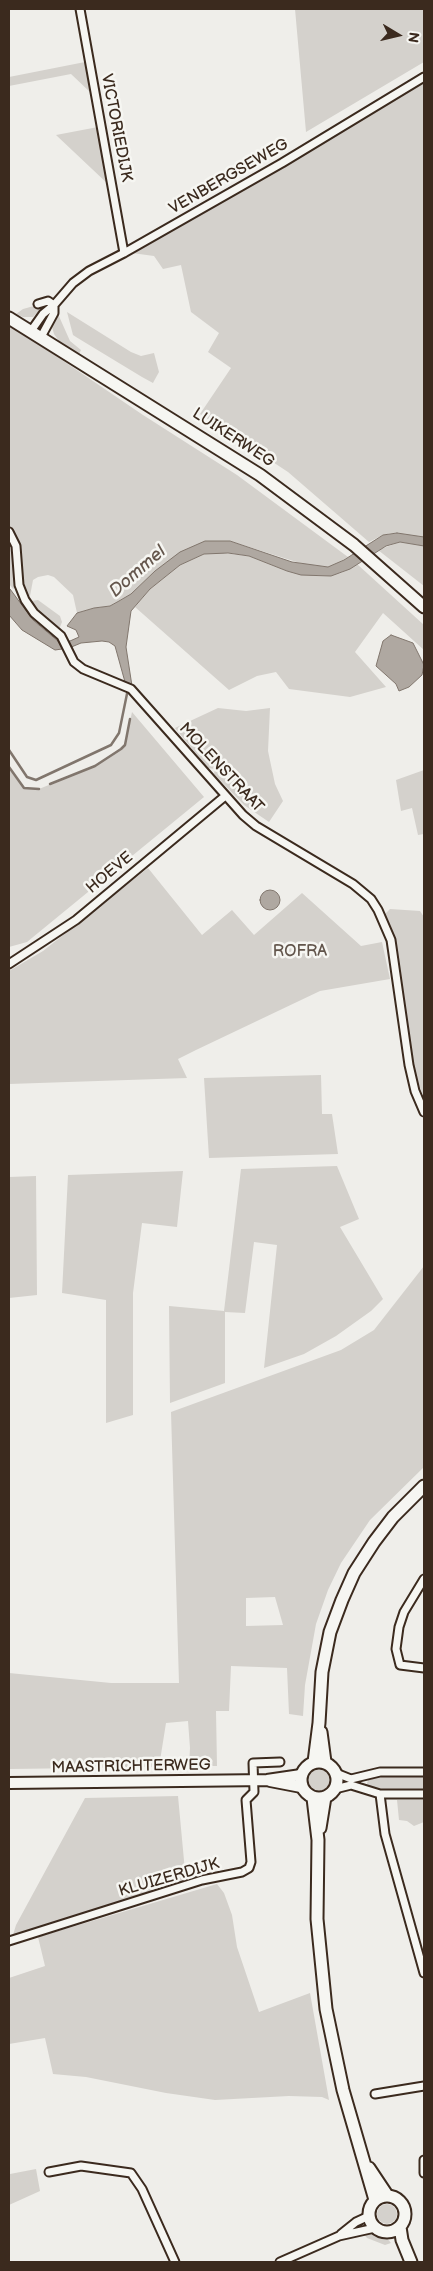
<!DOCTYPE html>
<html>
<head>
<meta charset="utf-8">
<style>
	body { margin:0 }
	#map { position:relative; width:433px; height:2271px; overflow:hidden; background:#efeeea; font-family:"Balsamiq Sans",sans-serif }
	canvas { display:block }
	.frame { position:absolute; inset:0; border:10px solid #3b2a1e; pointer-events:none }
	.north { position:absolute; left:373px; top:10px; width:50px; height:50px; -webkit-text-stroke:4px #f6f6f2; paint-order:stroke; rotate:99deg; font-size:14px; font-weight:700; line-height:20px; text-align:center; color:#3b2a1e }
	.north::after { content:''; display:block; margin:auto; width:18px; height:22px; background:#3b2a1e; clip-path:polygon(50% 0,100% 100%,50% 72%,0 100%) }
</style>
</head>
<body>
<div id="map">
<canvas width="433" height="2271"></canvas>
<div class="frame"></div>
<div class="north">N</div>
</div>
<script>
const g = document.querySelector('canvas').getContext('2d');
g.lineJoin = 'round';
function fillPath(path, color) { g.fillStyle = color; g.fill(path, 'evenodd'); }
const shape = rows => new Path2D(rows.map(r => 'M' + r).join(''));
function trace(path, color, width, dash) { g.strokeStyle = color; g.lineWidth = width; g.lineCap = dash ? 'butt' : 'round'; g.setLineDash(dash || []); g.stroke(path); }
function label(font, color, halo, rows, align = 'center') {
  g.font = font + ' "Balsamiq Sans",sans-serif'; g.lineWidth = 5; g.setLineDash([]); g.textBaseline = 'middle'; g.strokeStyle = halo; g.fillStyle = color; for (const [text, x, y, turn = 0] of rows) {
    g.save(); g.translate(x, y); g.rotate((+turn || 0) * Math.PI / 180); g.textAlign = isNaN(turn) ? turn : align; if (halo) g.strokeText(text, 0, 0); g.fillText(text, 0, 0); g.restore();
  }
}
fillPath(shape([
	[295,9,424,9,424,62,306,132],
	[85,62,91,93,71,74,9,86,9,77],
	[424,79,424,537,392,533,383,535,369,542,288,472,200,414,231,368,208,352,219,333,191,312,181,265,163,269,154,256,132,253],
	[98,127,109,185,56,135],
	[41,304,45,305,33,317,23,317,16,314,23,309],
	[67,312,131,352,141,356,154,353,159,372,154,381,153,383,142,377,76,337,73,335],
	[58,314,70,341,81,350,79,354,59,341,54,334,52,327],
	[9,324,143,415,237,475,348,557,336,564,328,567,306,565,230,541,155,571,131,594,110,606,94,608,77,613,73,595,54,577,48,575,38,577,33,580,30,596,25,595,21,582,19,545,14,535,9,529],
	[9,537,14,550,16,586,13,589,9,584],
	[400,542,424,546,424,586,378,550],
	[215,552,249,556,287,571,318,576,341,573,357,564,424,625,424,650,383,613,355,652,386,687,350,697,289,689,276,672,257,676,229,690,135,607,150,589,180,565,204,554],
	[38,600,60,616,62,622,60,627,56,628,35,609,31,601],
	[218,708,246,711,270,708,268,751,275,784,283,801,269,822,244,805,214,774,215,769,208,768,175,728],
	[132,712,204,797,27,942,9,947,9,767,21,785,24,788,32,789,39,789,95,766,125,745],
	[424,770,424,834,418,835,412,808,401,811,396,780],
	[148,868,202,935,232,910,254,935,302,893,361,946,382,942,390,979,320,991,196,1050,178,1059,187,1078,9,1084,9,971,43,951],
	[390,909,420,911,424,917,424,1097,413,1071,401,982,393,938,384,915],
	[321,1075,322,1114,332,1114,338,1154,209,1158,204,1078],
	[337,1166,359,1219,340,1227,383,1299,371,1311,336,1336,304,1354,264,1368,277,1245,254,1242,245,1313,225,1312,225,1383,170,1403,169,1306,224,1311,241,1169],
	[183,1171,177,1227,142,1223,133,1293,133,1415,106,1423,106,1300,62,1293,68,1175],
	[36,1176,37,1295,9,1298,9,1177],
	[424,1266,424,1467,370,1520,341,1563,328,1590,316,1624,305,1685,303,1716,289,1714,287,1668,231,1666,229,1711,216,1711,217,1766,189,1766,190,1748,188,1721,166,1723,159,1767,9,1769,9,1673,111,1683,179,1683,171,1412,341,1350,374,1330],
	[275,1597,283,1625,246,1626,246,1598],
	'308 1780a11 11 0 1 1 22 0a11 11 0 1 1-22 0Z',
	[376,1774,424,1774,424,1792,377,1792,368,1788,367,1783,369,1778],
	[178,1796,186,1882,13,1935,16,1925,85,1798],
	[397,1800,424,1800,424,1822,414,1826,407,1821,399,1820],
	[217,1884,224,1893,232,1915,237,1947,259,2012,310,1993,329,2100,322,2097,289,2096,215,2100,166,2093,86,2077,53,2074,45,2038,9,2044,9,1978,45,1966,38,1937],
	[36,2169,40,2191,9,2205,9,2170,10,2174],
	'377 2214a10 10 0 1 1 20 0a10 10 0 1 1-20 0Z',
	[370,2232,386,2237,391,2243,385,2245,367,2238,363,2233]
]), '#d4d1cc');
const water = shape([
	[397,533,424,537,424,546,400,542,386,546,350,569,331,576,301,575,287,571,249,556,228,553,204,554,180,565,150,589,131,611,126,647,132,686,125,682,115,646,109,642,102,641,81,643,69,648,55,650,22,630,9,615,10,589,33,620,59,642,70,641,79,637,76,630,67,626,77,613,94,608,110,606,119,601,131,594,155,571,180,552,205,541,230,541,292,562,328,567,344,560,383,535,397,533],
	[391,635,413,643,424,665,422,675,409,687,399,691,396,684,376,666,383,641,391,635],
	'260 900a10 10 0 1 1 20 0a10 10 0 1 1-20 0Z'
]);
fillPath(water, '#afa8a1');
trace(water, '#81766d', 1);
trace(shape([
	[9,750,27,777,36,780,111,745,119,733,129,684],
	[9,767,24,788,39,789],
	[50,784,95,766,121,749,125,745,130,719]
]), '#81766d', 2.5);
const minor = shape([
	[80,9,124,253],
	[38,304,48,301,54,305],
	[31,331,43,314,54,305,73,283,89,271,124,253,282,163,424,77],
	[41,337,54,313,54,305],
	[9,532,16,546,19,585,25,600,34,613,61,636,74,662,83,669,131,689,243,815,256,826,353,884,371,899,378,910,391,940,409,1065,415,1091,424,1112],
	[9,964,76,920,224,797],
	[424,1579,404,1612,399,1627,396,1649,400,1665,424,1668],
	[336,1773,351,1779,380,1772,424,1772],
	[335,1789,351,1785,380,1794,424,1794],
	[380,1794,385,1834,424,1973],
	[9,1941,202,1880,242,1872,249,1868,251,1862,246,1800,254,1792,253,1763,280,1762],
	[375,2094,424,2086],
	[424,2160,424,2173],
	[49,2172,81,2166,131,2173,142,2189,175,2262],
	[341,2234,356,2222,369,2216],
	[280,2262,339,2236,375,2228]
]);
const secondary = shape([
	[270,1781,301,1787],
	[9,1783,267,1780,301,1775]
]);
const primary = shape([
	[9,318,260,475,354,545,424,607],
	[321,1732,325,1762],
	'301 1780a18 18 0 1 1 36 0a18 18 0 1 1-36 0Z',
	[314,1762,319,1723,322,1672,330,1632,342,1600,354,1573,374,1542,393,1517,424,1486],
	[313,1798,318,1840,317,1919,326,2009,343,2090,375,2200],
	[320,1828,325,1797],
	[369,2168,387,2195],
	'369 2214a18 18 0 1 1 36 0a18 18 0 1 1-36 0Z',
	[400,2227,402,2240,411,2262]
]);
trace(minor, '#3b2a1e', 11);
trace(secondary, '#3b2a1e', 14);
trace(primary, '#3b2a1e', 15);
trace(minor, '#f6f6f2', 7);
trace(secondary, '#f6f6f2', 10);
trace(primary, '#f6f6f2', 11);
label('16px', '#3b2a1e', '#f6f6f2', [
	["VICTORIEDIJK",116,128,79],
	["VENBERGSEWEG",229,177,-30],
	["LUIKERWEG",233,438,33],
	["MOLENSTRAAT",221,768,47],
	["HOEVE",110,873,-40],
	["MAASTRICHTERWEG",131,1767,-1],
	["KLUIZERDIJK",169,1878,-16]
]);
label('16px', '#61544a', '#f6f6f2', [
	["ROFRA",300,952]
]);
label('italic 18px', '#64564c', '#f6f6f2', [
	["Dommel",138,572,-41]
]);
</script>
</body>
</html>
